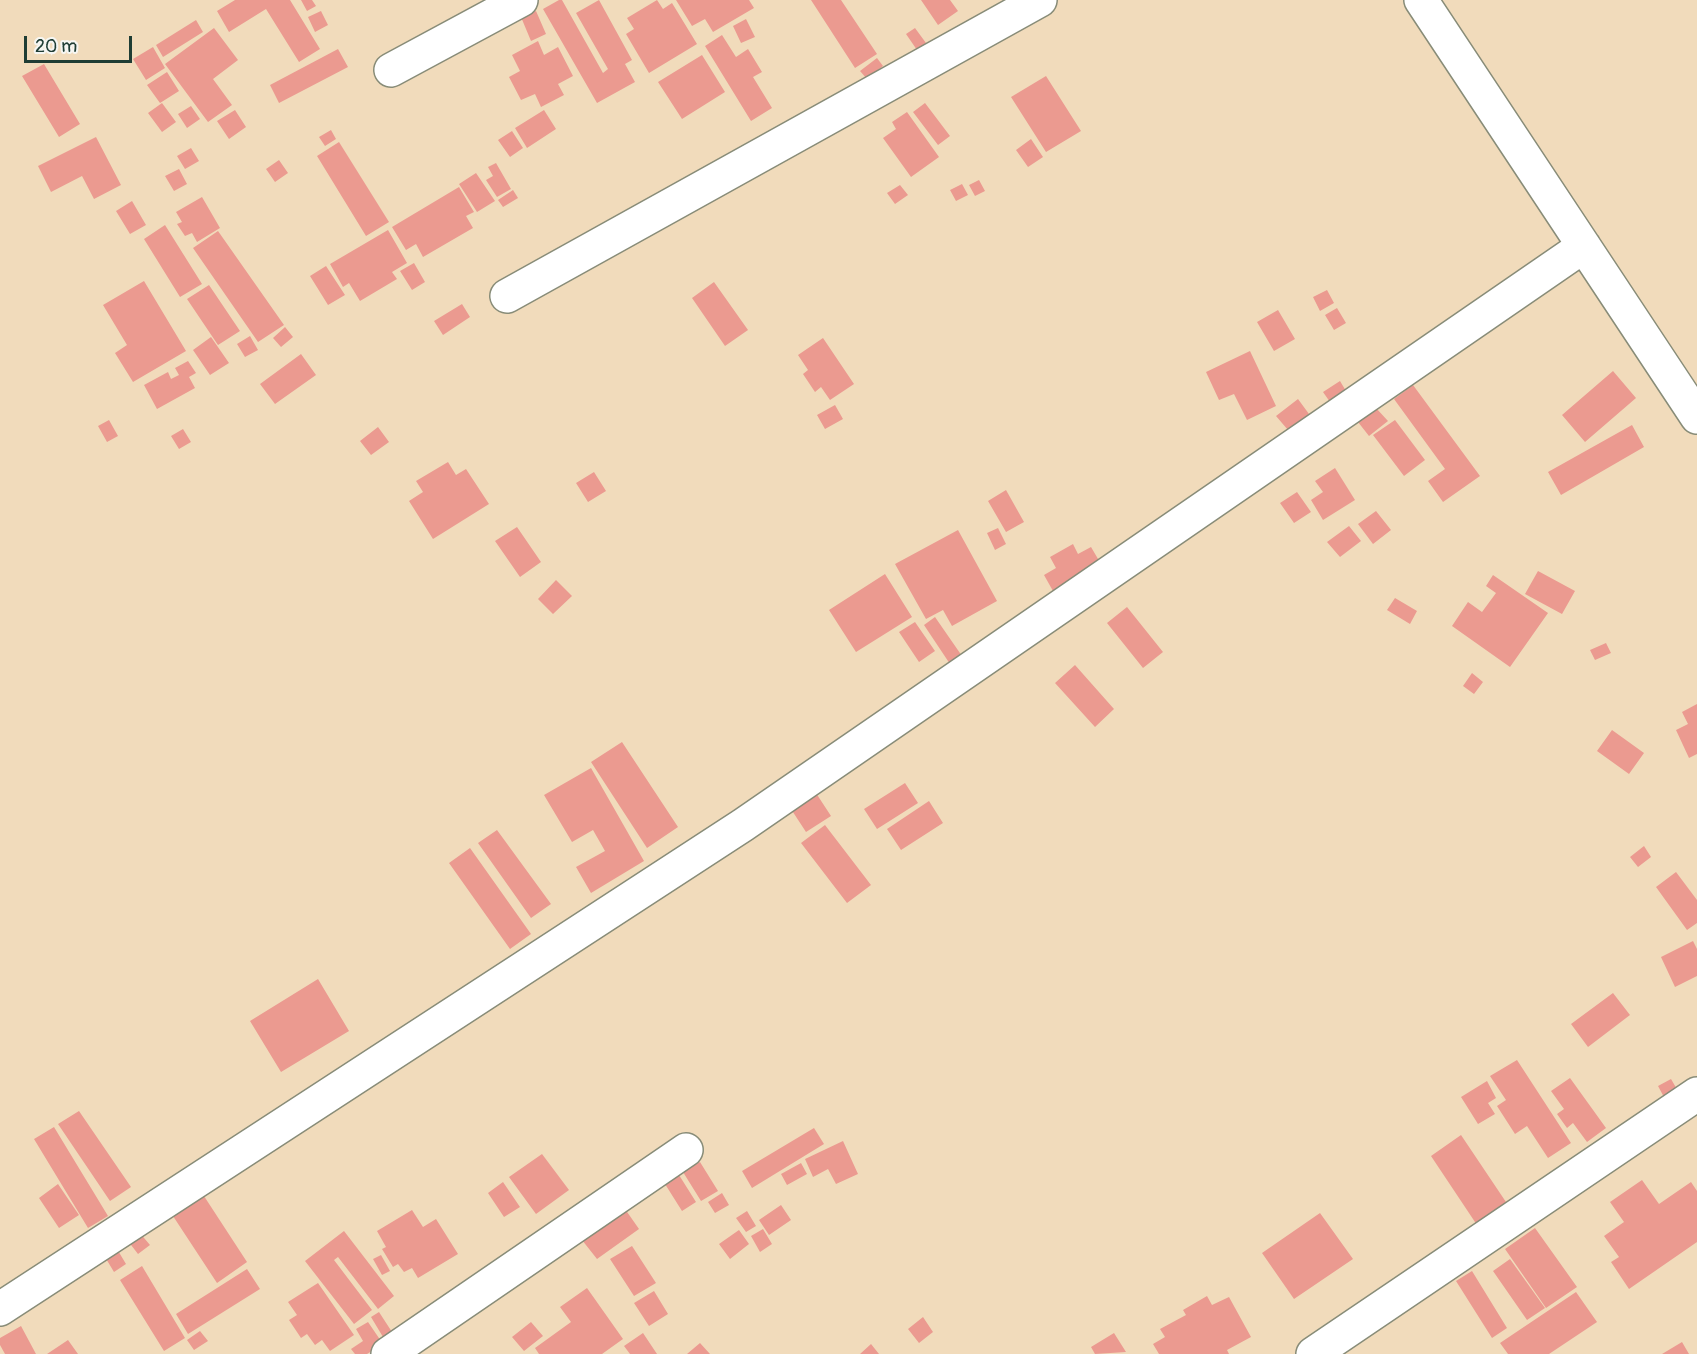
<!DOCTYPE html>
<html>
<head>
<meta charset="utf-8">
<style>
	body { margin:0 }
	#map { position:relative; width:1697px; height:1354px; overflow:hidden; background:#f1dbbb; font-family:Pangolin,sans-serif }
	canvas { display:block }
	.scale { position:absolute; left:24px; top:36px; width:108px; height:27px; box-sizing:border-box; border:3px solid #1f3d34; border-top:0; padding-left:8px; font-size:18px; line-height:21px; white-space:nowrap; color:#1f3d34; -webkit-text-stroke:4px #f6f6f2; paint-order:stroke }
</style>
</head>
<body>
<div id="map">
<canvas width="1697" height="1354"></canvas>
<div class="scale">20 m</div>
</div>
<script>
const g = document.querySelector('canvas').getContext('2d');
g.lineJoin = 'round';
function fillPath(path, color) { g.fillStyle = color; g.fill(path, 'evenodd'); }
const shape = rows => new Path2D(rows.map(r => 'M' + r).join(''));
function trace(path, color, width, dash) { g.strokeStyle = color; g.lineWidth = width; g.lineCap = dash ? 'butt' : 'round'; g.setLineDash(dash || []); g.stroke(path); }
fillPath(shape([
	[235,0,290,0,320,49,299,62,266,9,229,32,217,11],
	[301,0,312,0,316,6,307,11],
	[559,0,562,0,603,73,608,69,576,13,599,0,632,60,625,64,635,82,597,103,543,9],
	[657,0,663,9,672,3,697,44,649,73,626,34,634,29,627,18],
	[676,0,749,0,754,8,713,32,705,19,692,26],
	[811,0,841,0,877,54,855,68],
	[921,0,950,0,958,11,938,25],
	[321,11,328,25,315,32,308,17],
	[536,11,546,34,531,41,521,17],
	[746,19,755,37,741,43,733,26],
	[196,20,203,32,163,57,156,45],
	[214,28,238,60,213,79,232,105,208,122,165,64],
	[915,28,926,43,917,50,906,34],
	[722,35,736,57,748,49,762,72,753,77,772,108,751,121,705,46],
	[538,41,544,55,558,47,573,76,558,84,564,95,541,107,535,94,521,100,509,77,520,71,512,55],
	[153,47,165,68,146,80,133,59],
	[338,49,348,67,279,103,270,85],
	[702,55,725,92,682,119,658,82],
	[877,58,883,66,867,79,860,71],
	[44,64,80,124,59,137,22,76],
	[167,72,179,91,160,103,147,85],
	[1046,76,1081,131,1046,152,1011,97],
	[162,103,176,122,162,132,148,113],
	[925,103,950,136,938,145,913,112],
	[191,106,200,119,187,128,178,114],
	[235,110,246,127,229,139,217,121],
	[544,110,556,129,527,148,515,128],
	[907,112,939,157,911,177,883,138,896,129,892,122],
	[331,130,336,139,325,146,319,137],
	[512,131,523,148,510,157,498,140],
	[96,137,121,185,94,199,82,176,51,192,38,166],
	[1031,139,1043,157,1028,167,1016,150],
	[339,142,389,222,366,236,317,156],
	[191,148,199,161,185,169,177,156],
	[279,160,288,173,275,182,266,169],
	[496,163,511,189,497,197,486,180,493,176,488,167],
	[179,169,187,184,174,191,165,176],
	[476,173,495,201,477,212,459,184],
	[979,180,985,191,975,196,969,185],
	[962,184,968,195,956,201,950,190],
	[900,185,908,195,895,204,887,193],
	[459,187,474,212,466,216,473,228,423,257,416,244,406,250,392,227],
	[513,190,518,198,503,207,498,200],
	[202,197,220,228,197,242,192,233,185,236,177,224,182,222,176,212],
	[132,201,146,225,130,234,116,211],
	[165,225,202,284,180,297,144,239],
	[388,230,407,263,392,272,397,279,360,301,349,283,343,287,330,264],
	[218,231,284,325,258,342,193,248],
	[414,263,425,282,412,290,400,271],
	[326,266,345,295,328,305,310,276],
	[144,281,186,351,133,382,115,353,127,345,103,305],
	[714,282,748,330,725,346,692,298],
	[209,285,240,331,218,345,187,299],
	[1327,290,1334,303,1320,311,1313,297],
	[462,304,470,317,443,335,434,321],
	[1337,308,1346,323,1334,330,1325,315],
	[1278,310,1295,339,1274,351,1257,322],
	[285,327,293,337,281,347,273,338],
	[250,336,258,350,245,357,237,344],
	[211,337,229,363,210,375,193,350],
	[823,338,854,384,830,400,821,387,815,392,803,374,808,370,798,355],
	[1250,351,1276,406,1247,420,1234,394,1219,400,1206,372],
	[301,354,316,375,275,404,260,384],
	[188,361,196,373,189,377,195,388,157,409,144,385,168,372,171,379,179,375,175,368],
	[1613,371,1636,398,1585,442,1562,415],
	[1340,381,1346,391,1330,402,1323,392],
	[1413,385,1480,476,1443,502,1428,481,1445,469,1394,399],
	[1298,399,1309,414,1288,430,1276,416],
	[835,405,843,419,825,429,817,415],
	[1376,408,1388,421,1369,436,1358,422],
	[109,420,118,436,107,442,98,426],
	[1395,420,1425,460,1404,476,1373,435],
	[1632,425,1644,447,1561,495,1548,472],
	[378,427,389,442,371,455,360,441],
	[183,429,191,442,179,449,171,436],
	[448,462,456,475,466,469,489,504,433,539,409,501,423,492,416,481],
	[1335,468,1355,500,1323,520,1311,500,1323,492,1315,481],
	[594,472,606,491,588,502,576,483],
	[1006,490,1024,522,1006,532,988,501],
	[1297,492,1311,512,1294,523,1280,503],
	[1376,511,1391,530,1373,544,1358,524],
	[1349,526,1361,541,1340,557,1327,542],
	[517,527,541,562,520,577,495,541],
	[998,528,1006,544,995,550,987,533],
	[958,530,997,601,952,626,943,610,926,619,895,564],
	[1073,544,1078,554,1091,547,1101,564,1053,591,1044,575,1056,568,1050,557],
	[1538,571,1575,591,1562,614,1525,594],
	[885,574,912,617,856,652,829,610],
	[1493,575,1548,613,1510,667,1452,626,1468,602,1482,612,1496,593,1486,586],
	[556,580,572,596,553,614,538,599],
	[1395,598,1417,611,1410,624,1387,610],
	[1127,607,1163,652,1143,668,1107,623],
	[935,617,962,656,950,664,924,625],
	[915,622,935,651,919,662,899,632],
	[1606,643,1611,653,1595,660,1590,650],
	[1075,665,1114,709,1095,727,1055,683],
	[1472,673,1483,682,1474,694,1463,686],
	[1697,704,1697,754,1689,758,1676,730,1688,724,1682,712],
	[1612,730,1644,753,1629,774,1597,751],
	[622,742,678,827,647,848,591,762],
	[591,768,644,861,591,893,576,867,605,851,593,830,572,842,544,795],
	[905,783,918,803,877,829,864,809],
	[814,790,831,816,806,832,789,806],
	[929,801,943,823,901,850,887,829],
	[825,825,871,885,847,903,801,843],
	[497,830,551,904,531,918,478,843],
	[1644,846,1651,857,1638,867,1630,857],
	[470,848,531,934,510,949,449,863],
	[1676,872,1697,900,1697,923,1687,930,1656,887],
	[1693,941,1697,949,1697,976,1675,987,1661,957],
	[318,979,349,1031,281,1072,250,1021],
	[1613,993,1630,1015,1588,1047,1571,1024],
	[1517,1060,1571,1143,1548,1158,1527,1126,1515,1134,1497,1106,1506,1100,1490,1076],
	[1570,1078,1606,1128,1587,1142,1573,1123,1567,1128,1557,1114,1564,1109,1551,1091],
	[1671,1079,1678,1091,1665,1099,1658,1086],
	[1487,1081,1496,1098,1488,1103,1495,1114,1478,1124,1461,1097],
	[79,1111,131,1187,110,1201,58,1124],
	[54,1127,108,1216,88,1228,34,1139],
	[814,1128,824,1144,752,1188,742,1171],
	[1461,1135,1508,1205,1477,1225,1431,1156],
	[843,1141,858,1174,836,1184,828,1169,813,1177,805,1159],
	[542,1154,569,1190,536,1214,509,1177],
	[700,1162,718,1191,701,1201,683,1172],
	[801,1163,807,1174,787,1185,781,1174],
	[679,1175,696,1202,682,1211,665,1184],
	[1642,1180,1659,1204,1691,1182,1697,1191,1697,1242,1629,1289,1611,1262,1619,1257,1604,1236,1624,1222,1610,1202],
	[503,1182,520,1207,504,1217,488,1193],
	[58,1184,79,1215,59,1228,39,1198],
	[202,1193,247,1262,217,1283,171,1213],
	[722,1193,729,1205,715,1213,708,1202],
	[781,1205,791,1220,769,1235,759,1220],
	[625,1209,639,1229,597,1259,582,1240],
	[412,1210,423,1227,436,1219,458,1254,418,1278,412,1268,404,1272,398,1264,393,1267,382,1249,386,1247,377,1231],
	[747,1211,756,1226,746,1232,736,1218],
	[1320,1213,1353,1259,1294,1299,1262,1253],
	[1535,1228,1577,1287,1546,1308,1505,1249],
	[763,1229,772,1244,760,1252,751,1236],
	[739,1230,749,1244,730,1259,719,1244],
	[344,1231,394,1296,378,1309,338,1257,334,1260,372,1310,354,1324,305,1261],
	[139,1232,150,1245,138,1254,128,1241],
	[632,1246,656,1283,634,1296,610,1259],
	[117,1249,126,1264,114,1272,105,1257],
	[381,1255,390,1271,382,1275,373,1259],
	[1510,1259,1545,1308,1527,1320,1493,1271],
	[142,1266,185,1338,164,1351,120,1280],
	[247,1269,260,1289,188,1334,176,1314],
	[1472,1271,1507,1328,1492,1338,1456,1281],
	[318,1283,354,1335,330,1351,322,1340,315,1345,307,1334,301,1338,289,1320,297,1315,288,1302],
	[587,1288,623,1339,602,1354,539,1354,535,1348,571,1322,560,1307],
	[654,1291,668,1314,649,1326,634,1303],
	[1576,1292,1597,1322,1549,1354,1508,1354,1500,1343],
	[1207,1296,1212,1305,1229,1297,1251,1337,1227,1350,1229,1354,1159,1354,1153,1344,1165,1337,1160,1329,1186,1315,1183,1310],
	[379,1312,392,1332,383,1337,371,1317],
	[923,1317,933,1332,919,1343,908,1329],
	[368,1322,383,1344,367,1354,355,1354,351,1349,363,1341,356,1329],
	[531,1322,543,1336,524,1351,512,1337],
	[21,1326,36,1354,5,1354,0,1345,0,1338],
	[200,1331,208,1341,194,1350,187,1340],
	[643,1333,657,1354,630,1354,624,1346],
	[1114,1333,1126,1352,1095,1354,1091,1347],
	[68,1340,78,1354,47,1354],
	[1682,1342,1689,1354,1662,1354],
	[700,1343,710,1354,687,1354],
	[871,1344,879,1354,860,1354]
]), '#eb9a90');
const minor = shape([
	[1421,0,1697,417],
	[391,70,521,0],
	[507,296,1040,0],
	[0,1309,743,825,1584,246],
	[388,1354,686,1150],
	[1313,1354,1697,1094]
]);
trace(minor, '#888c78', 36);
trace(minor, '#fff', 33);
</script>
</body>
</html>
